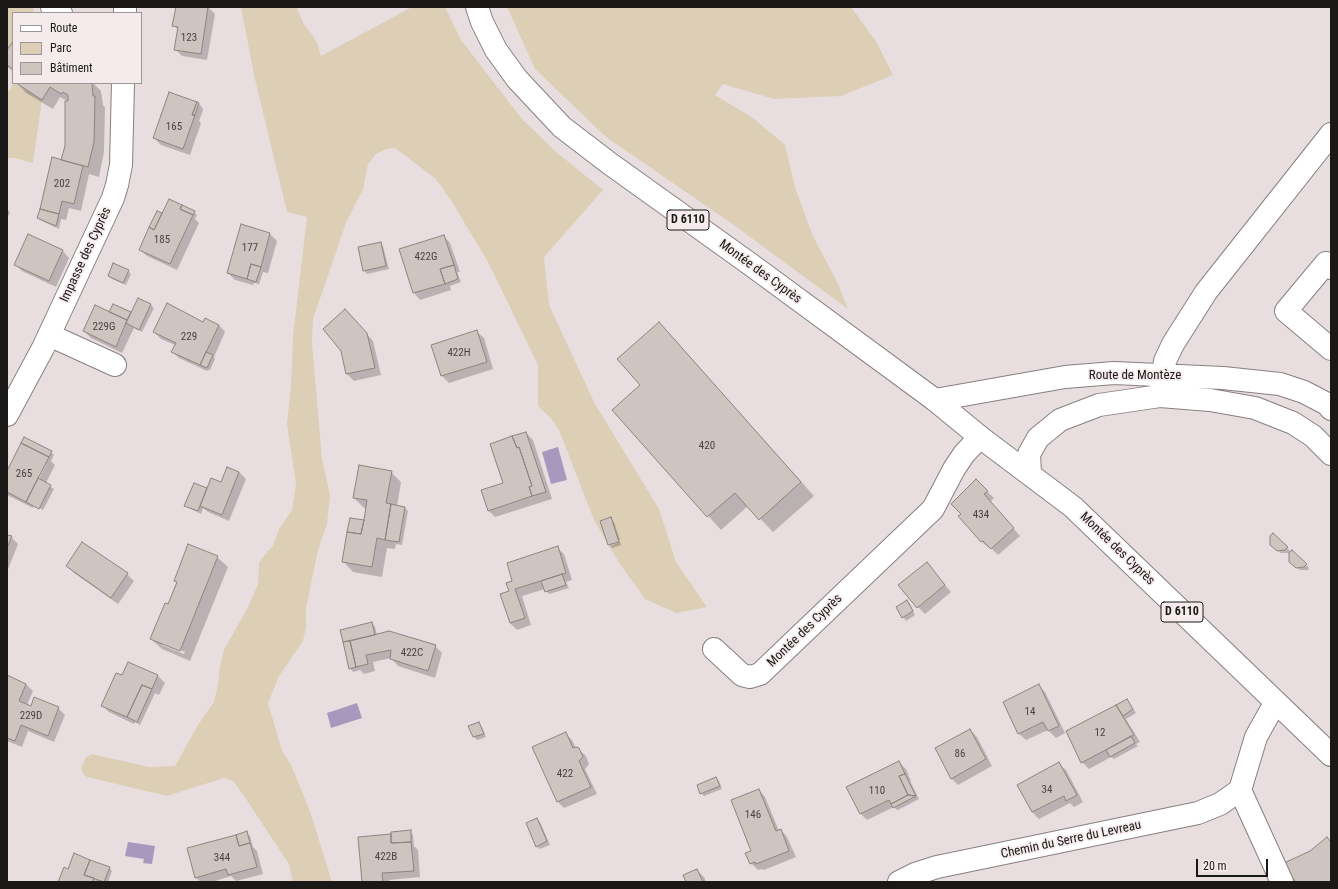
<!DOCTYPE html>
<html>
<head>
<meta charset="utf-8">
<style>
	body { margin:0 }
	#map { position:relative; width:1338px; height:889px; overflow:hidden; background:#e9dedf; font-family:"Roboto Condensed",sans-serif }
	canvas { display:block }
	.frame { position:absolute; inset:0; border:8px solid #1b1818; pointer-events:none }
	.legend { position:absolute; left:12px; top:12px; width:130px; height:72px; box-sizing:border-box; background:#f6ebec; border:1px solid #9e9797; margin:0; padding:5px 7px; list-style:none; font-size:12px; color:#1b1818 }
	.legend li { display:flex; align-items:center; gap:8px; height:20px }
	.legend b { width:20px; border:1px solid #9e9797 }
	.scale { position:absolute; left:1196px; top:859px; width:72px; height:18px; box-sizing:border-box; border:2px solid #1b1818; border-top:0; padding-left:5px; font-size:12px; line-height:14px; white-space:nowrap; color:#1b1818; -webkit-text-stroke:3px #f6ebec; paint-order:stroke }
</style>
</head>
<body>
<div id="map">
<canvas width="1338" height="889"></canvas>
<div class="frame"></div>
<ul class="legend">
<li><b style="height:5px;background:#fff"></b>Route</li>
<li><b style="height:11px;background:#ddceb6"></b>Parc</li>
<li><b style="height:11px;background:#cec5c1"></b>Bâtiment</li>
</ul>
<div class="scale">20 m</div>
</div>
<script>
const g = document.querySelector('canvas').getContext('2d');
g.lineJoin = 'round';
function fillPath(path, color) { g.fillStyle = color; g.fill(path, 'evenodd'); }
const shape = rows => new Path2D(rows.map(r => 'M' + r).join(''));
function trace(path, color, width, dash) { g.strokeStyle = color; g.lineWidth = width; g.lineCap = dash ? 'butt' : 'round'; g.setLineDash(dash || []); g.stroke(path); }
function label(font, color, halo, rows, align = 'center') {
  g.font = font + ' "Roboto Condensed",sans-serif'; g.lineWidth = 3.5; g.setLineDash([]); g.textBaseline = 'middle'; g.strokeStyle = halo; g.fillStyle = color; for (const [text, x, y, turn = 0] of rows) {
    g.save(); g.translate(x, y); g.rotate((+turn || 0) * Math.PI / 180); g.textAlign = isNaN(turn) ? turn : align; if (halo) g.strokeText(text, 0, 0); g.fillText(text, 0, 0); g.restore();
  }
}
fillPath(shape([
	[7,7,32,7,34,10,32,13,13,13,13,41,7,50],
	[241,7,297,7,303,23,311,33,317,43,321,56,412,7,445,7,461,40,522,119,555,151,603,190,544,257,549,305,595,404,659,509,676,562,707,607,676,613,645,599,618,561,594,520,559,430,551,418,538,406,538,365,488,262,452,202,436,179,395,148,386,149,376,154,368,164,363,189,346,223,313,319,312,343,322,459,330,495,327,524,318,550,306,608,306,627,303,641,279,676,268,703,282,750,291,765,310,811,332,882,293,882,289,864,242,793,233,781,224,778,167,796,87,777,83,774,81,768,86,757,92,754,149,767,175,766,198,725,214,702,218,684,220,666,224,650,248,607,258,584,259,563,266,553,273,546,279,529,292,510,296,484,287,424,291,386,293,336,307,217,287,212,254,75],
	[507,7,851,7,877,43,893,75,841,96,774,99,723,84,715,95,753,118,785,145,795,187,812,234,837,282,848,309,731,223,606,137,535,69],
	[14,83,42,100,33,163,15,158,7,158,7,90,9,91]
]), '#ddceb6');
fillPath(shape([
	[558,447,567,480,551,484,542,452],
	[357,703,362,718,331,728,327,713],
	[128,842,155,846,152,864,143,863,144,859,125,856]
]), '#a898bd');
fillPath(shape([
	[177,7,208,7,215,14,207,60,182,56,175,49,178,30,174,25],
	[13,43,13,72,7,66,7,52],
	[17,83,93,83,101,91,103,105,105,107,104,152,99,177,89,174,81,211,69,208,66,220,61,219,59,229,42,221,38,218,62,161,66,146,69,102,60,97,53,109,26,93],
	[170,94,199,104,202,107,203,110,199,121,201,123,190,155,161,145,154,138],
	[7,209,10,212,7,219],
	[194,212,197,215,195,219,199,223,177,270,147,256,140,250,161,214,162,215],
	[242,226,270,234,277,241,268,273,263,272,259,284,254,283,253,285,235,280,228,273],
	[29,235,63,251,69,258,56,287,22,271,15,264],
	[444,236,450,243,460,272,457,272,461,282,450,286,451,290,420,300,414,293,400,250],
	[380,243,383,246,389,269,367,274,364,271],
	[128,271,131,274,126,285,112,279,109,276],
	[138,299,151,305,154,308,142,332,134,328,122,353,91,338,84,331,110,313,114,305,132,314],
	[352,317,373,341,381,375,354,381,347,374,342,350],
	[204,323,219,325,225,332,214,357,215,359,210,370,208,370,207,371,179,358,172,351,175,345,161,339,154,332],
	[659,323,672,337,814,496,773,532,748,506,721,530,613,410,641,385],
	[477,332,484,338,493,369,449,383,442,376,432,345],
	[526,433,533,440,552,499,495,517,488,510,504,484],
	[51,452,54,455,51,461,55,465,46,483,54,489,43,510,34,505,33,508,7,495,7,473],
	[45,464,46,464,39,479,37,479],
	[228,468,239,472,246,479,229,521,208,512,203,508,201,514,189,508,185,505,206,489,207,490,222,483],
	[391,472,401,482,397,506,405,508,408,511,402,545,396,544,395,549,387,548,382,577,353,572,343,561,365,521,367,508,364,508,354,498],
	[976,481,994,498,990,502,1020,536,998,555,990,547,989,548,982,542,959,516,962,514],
	[610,518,614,522,620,540,610,544,610,545,609,545],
	[1273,535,1309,568,1308,570,1300,570,1290,562,1290,553,1281,553,1275,548],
	[7,536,11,537,18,544,7,572],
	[620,542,621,545,612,548,610,546],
	[557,548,564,554,572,580,566,582,569,588,549,594,545,589,522,596,531,625,517,630,510,623,511,592,514,582],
	[217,557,228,567,190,661,162,649,151,639,168,605,177,583,175,581],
	[162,643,185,652,184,654,162,645],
	[926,563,951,592,925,614,918,607],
	[67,566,127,574,134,581,118,604,74,573],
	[907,601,910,604,915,615,906,621,897,607],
	[372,623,375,627,377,635,435,646,442,653,435,678,398,666,391,658,373,662,375,671,364,674,360,670,353,672,350,668,341,631],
	[128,663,158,676,165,683,159,695,155,693,140,725,135,722,134,724,109,712,102,705,122,677],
	[7,678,26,684,33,691,27,705,31,707,58,708,65,715,54,742,28,731,22,747,7,741],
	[1038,685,1045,692,1065,733,1056,738,1048,730,1026,740,1019,734,1004,702],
	[1127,700,1136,713,1126,719,1140,742,1136,744,1138,746,1114,759,1111,757,1089,769,1082,762,1118,709],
	[479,724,482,727,486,737,477,740,474,737,469,727],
	[970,730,977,737,992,766,958,785,951,778],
	[565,733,572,740,576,748,578,749,586,756,589,764,585,769,597,794,564,808,557,801],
	[899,762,906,769,911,781,910,781,919,799,898,810,897,810,894,807,867,820,860,813],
	[1059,764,1066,770,1083,802,1074,807,1070,803,1039,819,1032,812,1018,786],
	[716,778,719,781,722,789,704,796,701,793],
	[759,790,765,797,779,831,781,830,787,837,796,857,764,870,762,869,758,870,751,863],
	[537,819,540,822,550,845,540,849,537,846],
	[410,832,413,835,414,846,418,850,420,877,389,880,389,882,363,882,390,835],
	[246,833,250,836,253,847,257,851,263,874,236,881,231,876,212,882,201,882,196,878,188,849],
	[109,868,112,871,108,882,99,882,94,880,96,882,59,882,68,870],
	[697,870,704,877,706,882,687,882]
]), '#0003');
const building = shape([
	[176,7,208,7,201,54,174,50,178,27,172,26,176,7],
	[13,41,13,69,7,65,7,50,13,41],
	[16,83,92,83,93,96,95,96,94,142,88,167,61,160,65,146,65,101,68,101,68,95,63,92,61,94,50,87,42,100,16,83],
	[169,92,197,102,192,115,195,115,183,149,153,138,169,92],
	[197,102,199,103,195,115,192,115,197,102],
	[52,157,83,166,74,204,62,201,59,214,40,209,52,157],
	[169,199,182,205,180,209,193,215,170,264,139,250,149,227,154,230,169,199],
	[182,205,195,211,193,215,180,209,182,205],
	[40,209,59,214,56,226,37,218,40,209],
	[157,211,162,213,154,230,149,227,157,211],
	[241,224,270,233,261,267,251,264,247,279,227,273,241,224],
	[28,234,63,250,49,281,14,265,28,234],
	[444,235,454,265,440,269,445,284,413,293,399,249,444,235],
	[381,242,386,266,363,271,358,247,381,242],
	[113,263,129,270,123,283,108,276,113,263],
	[251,264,261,267,256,282,247,279,251,264],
	[454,265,458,279,445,284,440,269,454,265],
	[138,298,151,304,139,330,126,323,138,298],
	[167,303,203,322,205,318,219,325,200,365,171,352,176,343,153,332,167,303],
	[113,304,131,312,127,320,109,312,113,304],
	[95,305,127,320,116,347,83,331,95,305],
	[345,309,367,333,375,368,346,374,341,351,323,329,345,309],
	[659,322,801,482,759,520,735,493,707,517,612,410,640,385,617,359,659,322],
	[477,330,487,362,441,376,431,345,477,330],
	[206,352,213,355,207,368,200,365,206,352],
	[526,432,546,492,532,496,529,487,532,486,519,447,517,448,512,436,526,432],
	[512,436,517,448,519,447,532,486,529,487,532,496,488,511,481,490,503,483,490,444,512,436],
	[24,437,52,451,49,457,21,443,24,437],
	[21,443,49,457,26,502,7,492,7,471,21,443],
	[359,465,392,471,386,503,391,504,385,540,377,538,372,567,342,562,347,532,361,534,364,520,367,500,353,498,359,465],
	[227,467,239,472,222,515,200,506,211,478,221,482,227,467],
	[38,478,51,485,39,509,26,502,38,478],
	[976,479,988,491,984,494,1014,528,991,549,983,541,981,542,958,516,961,514,951,504,976,479],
	[194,483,207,488,198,511,184,506,194,483],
	[391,504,405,507,399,542,385,540,391,504],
	[611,517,619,542,608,545,600,521,611,517],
	[350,518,364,520,361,534,347,532,350,518],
	[1273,533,1288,547,1285,550,1277,551,1270,545,1270,536,1273,533],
	[7,535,12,536,7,548,7,535],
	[82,542,128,573,111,598,66,566,82,542],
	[188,544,218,556,180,651,150,639,165,603,168,604,177,582,174,581,188,544],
	[558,546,566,573,515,589,525,618,510,623,500,594,509,591,506,583,512,581,507,563,558,546],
	[1292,550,1307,564,1304,567,1296,568,1289,562,1289,553,1292,550],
	[927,562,945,585,917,608,898,585,927,562],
	[562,574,566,585,545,592,541,581,562,574],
	[907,600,913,611,902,618,896,607,907,600],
	[372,622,375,635,343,642,340,630,372,622],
	[389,631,436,645,428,671,390,659,391,650,366,655,368,664,356,667,350,641,389,631],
	[350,641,356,667,349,669,343,642,350,641],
	[128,662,158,675,152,689,142,685,127,717,101,706,116,673,122,675,128,662],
	[7,675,26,684,19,701,31,706,34,697,59,707,48,736,21,725,15,741,7,738,7,675],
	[1039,684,1059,726,1048,731,1043,722,1018,734,1003,702,1039,684],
	[142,685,152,689,137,722,127,717,142,685],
	[1127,699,1133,709,1123,716,1116,705,1127,699],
	[1116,705,1134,735,1081,763,1066,731,1116,705],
	[479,722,484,734,473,737,468,726,479,722],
	[970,729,986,759,951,779,935,748,970,729],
	[566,732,573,748,576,747,579,748,583,757,579,761,591,787,557,802,532,747,566,732],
	[1131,736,1135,743,1110,757,1106,750,1131,736],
	[899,761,905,774,899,776,908,795,891,804,889,800,860,814,846,787,899,761],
	[1059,762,1077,795,1066,801,1064,796,1032,812,1017,785,1059,762],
	[905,774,916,796,908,795,899,776,905,774],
	[716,777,720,786,700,794,697,785,716,777],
	[759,789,776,831,781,829,789,851,756,864,755,862,750,864,745,853,751,851,731,800,759,789],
	[908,795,916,796,893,808,891,804,908,795],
	[537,818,547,841,536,847,526,823,537,818],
	[411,830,411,842,391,843,391,832,411,830],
	[247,831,250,843,239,846,236,835,247,831],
	[391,834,391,843,411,842,414,871,382,873,383,882,362,882,358,837,391,834],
	[236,835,239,846,250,843,257,867,228,875,226,869,195,878,187,848,236,835],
	[1327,837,1331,842,1331,882,1296,882,1282,864,1310,851,1327,837],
	[74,853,90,860,84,875,94,878,93,882,58,882,64,867,68,869,74,853],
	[90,860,110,867,104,882,84,875,90,860],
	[697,869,703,882,686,882,683,875,697,869]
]);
fillPath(building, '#cec5c1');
trace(building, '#8d8480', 1);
const minor = shape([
	[52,7,61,13],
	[125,13,125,7],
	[1331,268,1326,263,1286,311,1331,349],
	[49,335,115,365],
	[1161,389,1165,361,1173,344,1206,292,1331,134],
	[935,400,1065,377,1114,373,1223,378,1280,384,1304,392,1327,404,1331,409],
	[7,415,43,348,113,198,117,185,121,165,123,83],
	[1030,473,1029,454,1038,438,1060,420,1099,405,1160,396,1210,400,1255,408,1293,423,1313,436,1331,454],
	[714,649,742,675,750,677,760,674,933,509,954,469,964,454,980,437],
	[1275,703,1256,737,1240,790,1282,882],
	[899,882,915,874,937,867,1198,813,1220,804,1240,790]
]);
const major = shape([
	[477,7,482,22,496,50,517,79,562,127,609,163,750,264,935,400,980,437,1073,507,1331,755]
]);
trace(minor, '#897f80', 24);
trace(major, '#897f80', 24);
trace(minor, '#fff', 22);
trace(major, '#fff', 22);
label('11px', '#484342', null, [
	["123",189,38],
	["165",174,127],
	["202",62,184],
	["185",162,240],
	["177",250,248],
	["422G",426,257],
	["229G",104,327],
	["229",189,337],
	["422H",459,353],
	["420",707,446],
	["265",24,474],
	["434",981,515],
	["422C",412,653],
	["14",1030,712],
	["229D",31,716],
	["12",1100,733],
	["86",960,754],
	["422",565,774],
	["34",1047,790],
	["110",877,791],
	["146",753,815],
	["422B",386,857],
	["344",222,858]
]);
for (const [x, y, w] of [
	[688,220,42],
	[1182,612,42]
]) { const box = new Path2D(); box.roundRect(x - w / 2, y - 10, w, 20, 3); g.fillStyle = '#f6ebec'; g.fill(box); trace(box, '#1b1818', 1); }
label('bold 12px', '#1b1818', null, [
	["D 6110",688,220],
	["D 6110",1182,612]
]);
label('13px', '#1b1818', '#f6ebec', [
	["Impasse des Cyprès",86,255,-65],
	["Montée des Cyprès",760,272,36],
	["Route de Montèze",1135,376],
	["Montée des Cyprès",1117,549,44],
	["Montée des Cyprès",805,631,-44],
	["Chemin du Serre du Levreau",1071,840,-12]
]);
</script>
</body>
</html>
